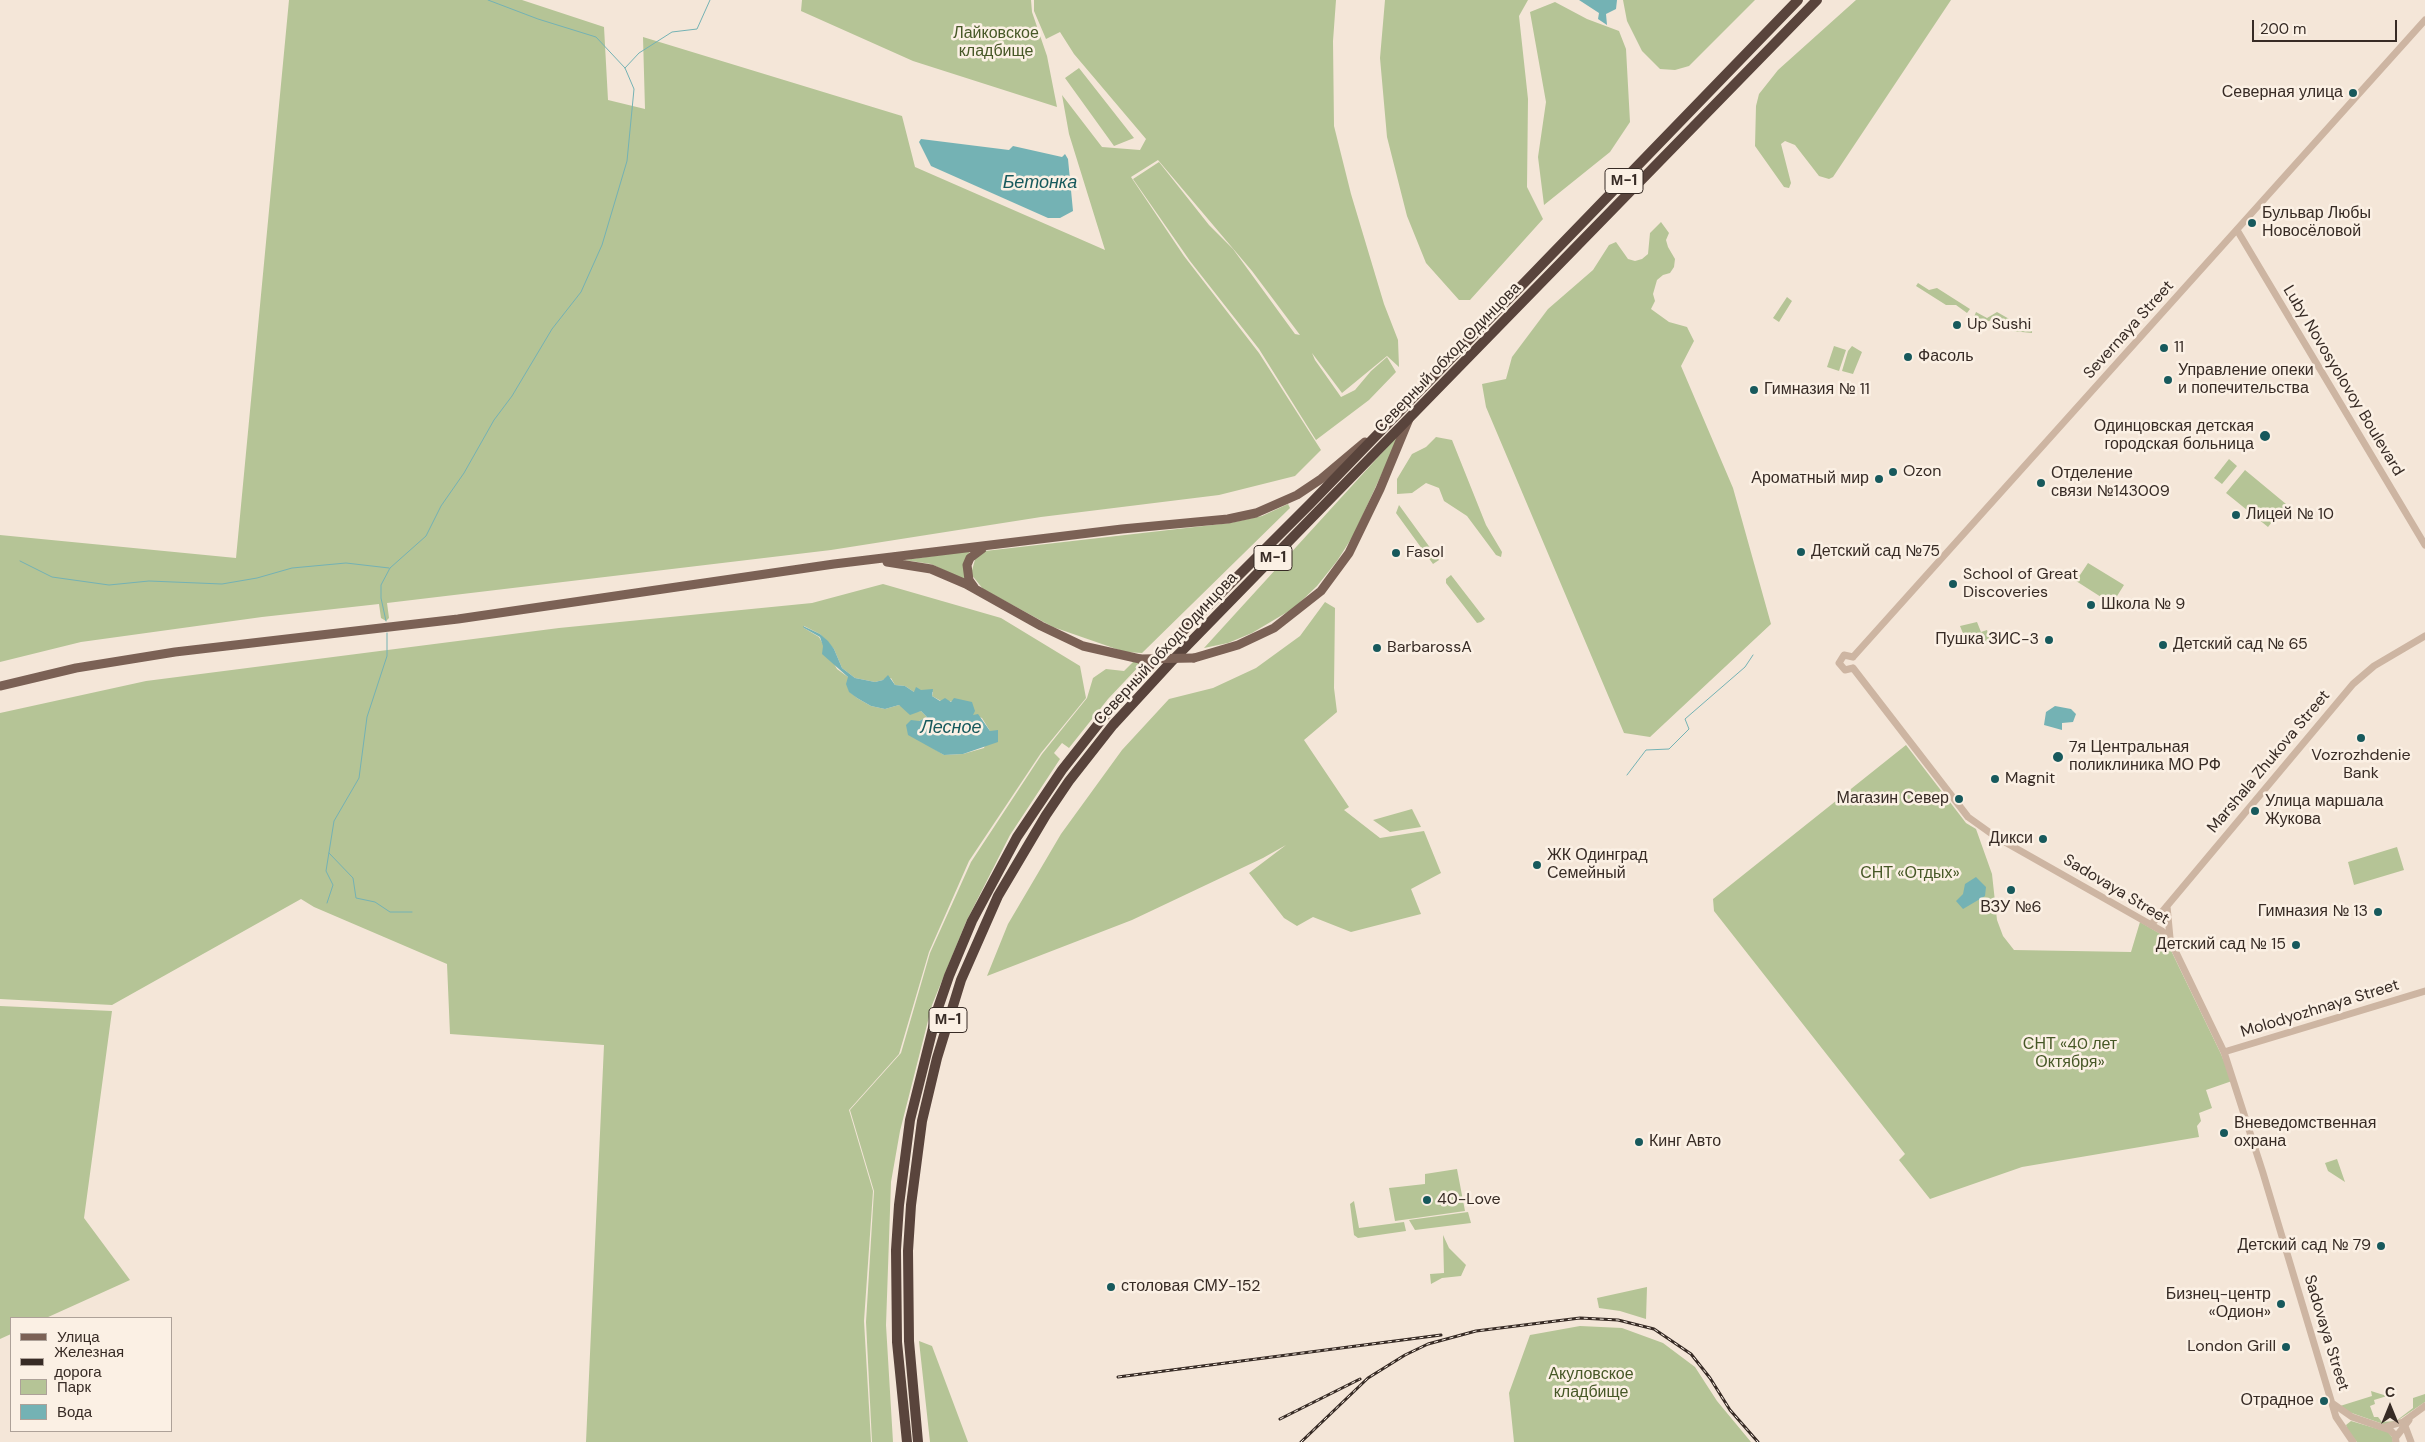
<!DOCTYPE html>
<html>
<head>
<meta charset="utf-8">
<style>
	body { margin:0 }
	#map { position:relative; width:2425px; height:1442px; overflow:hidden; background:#f4e6d8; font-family:"DM Sans",sans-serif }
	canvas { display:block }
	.legend { position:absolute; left:10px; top:1317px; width:162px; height:115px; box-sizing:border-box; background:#fbf0e4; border:1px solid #ada198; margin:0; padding:6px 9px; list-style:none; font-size:15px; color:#372b25 }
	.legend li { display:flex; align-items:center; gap:10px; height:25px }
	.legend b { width:25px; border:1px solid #ada198 }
	.north { position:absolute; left:2365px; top:1382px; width:50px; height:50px; -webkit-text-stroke:4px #fbf0e4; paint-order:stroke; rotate:0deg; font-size:14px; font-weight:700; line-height:20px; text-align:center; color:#372b25 }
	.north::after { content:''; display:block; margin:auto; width:18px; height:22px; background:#372b25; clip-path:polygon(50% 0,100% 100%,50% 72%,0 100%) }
	.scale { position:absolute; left:2252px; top:20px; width:145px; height:22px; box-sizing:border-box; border:2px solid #372b25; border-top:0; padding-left:6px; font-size:15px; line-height:18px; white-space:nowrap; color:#372b25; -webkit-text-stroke:4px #fbf0e4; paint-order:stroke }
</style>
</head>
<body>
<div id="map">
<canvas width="2425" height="1442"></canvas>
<ul class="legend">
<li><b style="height:6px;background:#7b6155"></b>Улица</li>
<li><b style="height:6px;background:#372b25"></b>Железная дорога</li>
<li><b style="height:14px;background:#b5c496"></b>Парк</li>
<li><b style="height:14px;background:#74b2b4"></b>Вода</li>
</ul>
<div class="north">С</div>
<div class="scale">200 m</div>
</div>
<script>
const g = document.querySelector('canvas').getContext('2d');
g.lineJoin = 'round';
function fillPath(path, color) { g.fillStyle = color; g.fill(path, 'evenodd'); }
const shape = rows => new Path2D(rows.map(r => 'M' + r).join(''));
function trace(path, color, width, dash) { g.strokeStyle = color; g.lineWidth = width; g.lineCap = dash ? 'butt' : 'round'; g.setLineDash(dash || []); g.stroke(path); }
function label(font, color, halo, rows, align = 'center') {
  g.font = font + ' "DM Sans",sans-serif'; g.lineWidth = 5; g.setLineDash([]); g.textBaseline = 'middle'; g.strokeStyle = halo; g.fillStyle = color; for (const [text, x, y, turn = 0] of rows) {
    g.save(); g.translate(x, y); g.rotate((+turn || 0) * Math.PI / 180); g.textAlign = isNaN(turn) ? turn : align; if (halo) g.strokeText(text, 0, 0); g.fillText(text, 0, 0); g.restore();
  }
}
fillPath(shape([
	[289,0,522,0,604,27,608,100,645,109,643,37,902,116,915,167,1105,250,1069,134,1062,95,1102,147,1140,150,1146,139,1074,54,1060,32,1046,39,1034,11,1034,0,1336,0,1333,41,1334,126,1351,194,1384,304,1398,340,1399,367,1387,356,1342,393,1312,353,1315,360,1341,397,1355,390,1371,371,1387,357,1396,372,1369,400,1316,440,1259,349,1190,261,1133,179,1159,162,1209,225,1233,249,1295,334,1300,335,1252,271,1158,160,1131,177,1184,256,1259,353,1321,450,1295,476,1219,495,1041,517,831,550,387,603,389,618,386,621,381,618,379,604,262,617,81,642,0,662,0,535,236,558],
	[802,0,1031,0,1032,12,1047,56,1057,107,913,61,801,11],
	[1385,0,1528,0,1519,16,1528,99,1527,187,1543,219,1470,300,1459,300,1426,263,1407,216,1387,137,1380,58],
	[1623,0,1755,0,1689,66,1675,70,1660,69,1642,51,1627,21],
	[1856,0,1951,0,1833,177,1829,179,1819,176,1795,145,1785,141,1781,144,1791,183,1789,188,1784,187,1755,146,1756,106,1759,94,1778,70],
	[1555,2,1587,19,1619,31,1626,49,1630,122,1610,152,1544,205,1538,157,1546,102,1530,12],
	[1079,68,1134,138,1114,146,1065,78],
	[1661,222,1669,233,1666,240,1668,247,1675,259,1674,267,1670,273,1663,275,1657,280,1653,294,1655,301,1651,309,1669,322,1687,327,1694,341,1681,366,1733,488,1771,624,1650,737,1624,733,1486,407,1482,384,1506,379,1512,357,1548,309,1593,270,1609,245,1616,242,1628,259,1635,261,1642,259,1648,254,1650,233],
	[1918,283,1929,290,1937,288,1970,309,1967,313,1956,305,1946,305,1916,286],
	[1787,297,1792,301,1779,322,1773,318],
	[1976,312,1987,318,1997,312,2011,320,2007,327,1994,320,1983,322,1974,317],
	[2015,319,2032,322,2032,333,2012,331],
	[1834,346,1846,350,1839,371,1827,367],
	[1852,346,1862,352,1853,374,1842,371,1848,351],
	[1401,432,1353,536,1337,561,1317,586,1294,608,1252,633,1228,643,1204,648],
	[1436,437,1452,440,1486,525,1502,552,1501,557,1496,555,1467,516,1444,501,1439,488,1426,483,1412,493,1397,494,1397,479,1412,454,1426,447],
	[2229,459,2237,466,2222,484,2214,478],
	[2245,470,2286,504,2268,527,2226,493],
	[1288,504,1290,508,1142,653,1125,652,1053,627,983,589,971,574,976,556,985,551,1230,523,1262,516],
	[1399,505,1439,560,1433,564,1396,513],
	[970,551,967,557,965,580,931,564,904,560],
	[2088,563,2124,585,2112,604,2076,581],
	[1451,575,1485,619,1481,622,1477,623,1446,583,1446,579],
	[883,584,1001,618,1080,666,1086,698,1041,753,969,861,929,952,899,1054,849,1110,873,1191,864,1321,871,1442,586,1442,604,1045,450,1034,447,964,314,907,301,899,112,1005,0,999,0,713,146,681,559,628,812,603],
	[804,626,820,634,834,649,842,668,855,678,875,682,891,678,895,685,905,686,914,692,933,692,932,696,941,701,968,702,973,715,982,718,990,731,984,748,963,754,944,755,928,745,919,721,927,717,921,711,913,712,899,705,885,709,871,706,857,698,849,691,848,677,837,669,819,637,804,628],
	[1325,602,1335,608,1334,688,1337,712,1304,740,1349,807,1344,810,1380,838,1424,831,1441,873,1411,889,1421,914,1351,932,1313,917,1297,926,1284,918,1249,873,1286,845,1263,858,1132,920,987,976,1008,924,1061,834,1122,750,1169,699,1213,688,1256,668,1300,636],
	[1977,622,1981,632,1987,630,1990,641,1963,646,1955,638,1964,636,1960,626],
	[1134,661,1142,663,1108,699,1069,748,1062,743,1054,753,1060,759,1010,835,966,922,932,1005,900,1131,891,1182,886,1325,893,1442,872,1442,866,1322,874,1191,850,1110,901,1053,930,953,971,862,1042,754,1087,698,1093,678,1106,669,1124,671],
	[1906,745,1966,823,1976,829,1992,874,1997,920,2003,936,2014,950,2131,952,2140,922,2164,936,2221,1054,2232,1081,2206,1090,2212,1108,2199,1113,2201,1121,2197,1126,2199,1137,2022,1167,1930,1199,1899,1160,1905,1154,1714,911,1713,899],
	[1412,809,1421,827,1390,832,1373,820],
	[2397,847,2404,870,2354,885,2348,862],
	[0,1006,112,1011,84,1218,130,1280,46,1318,11,1318,11,1334,0,1339],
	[2337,1159,2345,1182,2328,1171,2325,1163],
	[1457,1169,1465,1211,1395,1221,1389,1188,1425,1184,1425,1174],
	[1354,1201,1359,1228,1404,1222,1406,1231,1358,1238,1354,1235,1350,1204],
	[1468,1212,1471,1223,1415,1230,1409,1220],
	[1443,1235,1449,1248,1466,1265,1461,1276,1442,1278,1431,1284,1430,1274,1444,1273],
	[1647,1287,1646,1319,1620,1311,1599,1308,1597,1298],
	[1580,1326,1622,1328,1663,1343,1695,1367,1717,1401,1751,1442,1514,1442,1509,1393,1530,1335],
	[919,1341,932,1346,968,1442,930,1442],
	[2371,1391,2387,1396,2374,1400,2375,1404,2370,1406,2374,1417,2378,1417,2382,1422,2396,1421,2413,1408,2413,1398,2425,1394,2425,1402,2394,1423,2386,1425,2346,1411,2340,1406,2372,1396],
	[2351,1421,2388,1432,2392,1437,2393,1442,2357,1442,2348,1431,2346,1425]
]), '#b5c496');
fillPath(shape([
	[1579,0,1617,0,1616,9,1606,14,1607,25,1598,19,1599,13],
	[921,139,1009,150,1013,146,1062,157,1065,154,1068,159,1073,211,1060,218,1048,218,931,166,919,142],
	[803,626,820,634,828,641,834,649,842,668,855,678,875,682,883,680,888,675,895,685,905,686,914,692,916,687,921,690,933,689,932,696,940,701,945,698,951,702,954,698,972,702,975,711,973,715,978,714,990,731,998,730,998,742,963,754,944,755,908,735,906,725,911,720,919,721,927,717,921,711,910,715,899,705,885,709,871,706,857,698,849,692,846,684,848,677,822,654,823,646,820,637,804,628],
	[2055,706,2071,709,2076,714,2073,722,2062,723,2062,730,2044,725,2046,712],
	[1976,877,1986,887,1985,896,1963,909,1956,901,1963,894,1965,884]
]), '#74b2b4');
trace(shape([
	[625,68,639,53,672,32,697,29,710,0],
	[20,561,52,577,109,585,149,581,222,584,257,578,292,568,346,563,389,568],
	[386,621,381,598,381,585,390,568,426,536,441,506,464,473,494,420,512,396,552,329,581,292,602,245,627,161,634,89,625,68,596,37,538,19,488,0],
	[1627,775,1646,750,1669,749,1689,729,1685,719,1745,667,1753,655],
	[329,853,353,878,356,898,375,902,390,912,412,912],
	[327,903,333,885,326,871,334,821,359,778,367,717,387,656,387,633]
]), '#74b2b4', 1);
trace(shape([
	[2237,230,2425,545],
	[1853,657,2425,20],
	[1853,668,1968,817,1996,837,2162,931,2169,938,2224,1052,2263,1173,2336,1417,2353,1442],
	[1853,668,1845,670,1839,663,1844,655,1853,657],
	[2167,906,2170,938],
	[2151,925,2353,684,2374,666,2425,636],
	[2224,1052,2425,991],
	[2332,1403,2352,1417,2390,1430,2395,1435,2396,1442],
	[2405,1426,2411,1442],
	[2385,1427,2403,1422,2425,1406],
	[2396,1437,2409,1420]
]), '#cdb5a2', 7);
trace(shape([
	[887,562,931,569,966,584,1041,626,1083,646,1140,659],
	[974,587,969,580,967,565,970,558,982,549],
	[1194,658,1238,645,1274,628,1321,591,1349,553,1380,489,1409,419],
	[0,686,76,668,175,652,458,619,834,564,1122,529,1228,519,1256,513,1297,495,1321,479,1365,442]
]), '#7b6155', 9);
trace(shape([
	[907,1442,897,1342,896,1250,899,1205,910,1120,938,1008,949,976,972,921,1017,837,1062,770,1103,718,1161,653,1310,504,1798,0],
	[918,1442,909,1341,908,1251,911,1205,922,1121,937,1058,961,980,998,896,1046,815,1069,781,1113,725,1171,662,1817,0]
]), '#59443c', 10);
const rail = shape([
	[1118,1377,1441,1335],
	[1280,1419,1360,1379],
	[1301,1442,1368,1378,1405,1355,1428,1344,1476,1331,1580,1318,1618,1320,1654,1329,1691,1354,1710,1378,1730,1410,1758,1442]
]);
trace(rail, '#372b25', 3);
trace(rail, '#fbf0e4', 1, [4]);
trace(shape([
	[1140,659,1194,658]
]), '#7b6155', 9);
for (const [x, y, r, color] of [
	[2353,93,5,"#17595c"],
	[2252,223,5,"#17595c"],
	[1957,325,5,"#17595c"],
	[2164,348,5,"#17595c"],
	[1908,357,5,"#17595c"],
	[2168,380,5,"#17595c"],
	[1754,390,5,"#17595c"],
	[2265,436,6,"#17595c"],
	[1893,472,5,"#17595c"],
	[1879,479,5,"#17595c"],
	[2041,483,5,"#17595c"],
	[2236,515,5,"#17595c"],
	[1801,552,5,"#17595c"],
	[1396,553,5,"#17595c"],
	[1953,584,5,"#17595c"],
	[2091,605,5,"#17595c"],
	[2049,640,5,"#17595c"],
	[2163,645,5,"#17595c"],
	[1377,648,5,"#17595c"],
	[2361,738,5,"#17595c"],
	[2058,757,6,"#17595c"],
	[1995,779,5,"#17595c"],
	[1959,799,5,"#17595c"],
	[2255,811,5,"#17595c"],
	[2043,839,5,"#17595c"],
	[1537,865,5,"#17595c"],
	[2011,890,5,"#17595c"],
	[2378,912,5,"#17595c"],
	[2296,945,5,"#17595c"],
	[2224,1133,5,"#17595c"],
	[1639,1142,5,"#17595c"],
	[1427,1200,5,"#17595c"],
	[2381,1246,5,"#17595c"],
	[1111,1287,5,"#17595c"],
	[2281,1304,5,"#17595c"],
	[2286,1347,5,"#17595c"],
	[2324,1401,5,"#17595c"]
]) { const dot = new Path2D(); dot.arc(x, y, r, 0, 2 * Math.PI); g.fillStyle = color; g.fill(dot); trace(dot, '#fbf0e4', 2); }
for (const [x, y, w] of [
	[1624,181,38],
	[1273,558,38],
	[948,1020,38]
]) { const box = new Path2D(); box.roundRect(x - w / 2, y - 12.5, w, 25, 4); g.fillStyle = '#fbf0e4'; g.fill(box); trace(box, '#372b25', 1); }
label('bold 15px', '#372b25', null, [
	["М-1",1624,181],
	["М-1",1273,558],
	["М-1",948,1020]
]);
label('16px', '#475827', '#fbf0e4', [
	["Лайковское",996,34],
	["кладбище",996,52],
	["СНТ «Отдых»",1910,874],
	["СНТ «40 лет",2070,1045],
	["Октября»",2070,1063],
	["Акуловское",1591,1375],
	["кладбище",1591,1393]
]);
label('16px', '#372b25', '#fbf0e4', [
	["Северная улица",2343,93,"right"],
	["Бульвар Любы",2262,214],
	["Новосёловой",2262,232],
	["Up Sushi",1967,325],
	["11",2174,348],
	["Фасоль",1918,357],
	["Управление опеки",2178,371],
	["и попечительства",2178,389],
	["Гимназия № 11",1764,390],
	["Одинцовская детская",2254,427,"right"],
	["городская больница",2254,445,"right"],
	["Ozon",1903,472],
	["Отделение",2051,474],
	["связи №143009",2051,492],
	["Ароматный мир",1869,479,"right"],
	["Лицей № 10",2246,515],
	["Детский сад №75",1811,552],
	["Fasol",1406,553],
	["School of Great",1963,575],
	["Discoveries",1963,593],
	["Школа № 9",2101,605],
	["Пушка ЗИС-3",2039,640,"right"],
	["Детский сад № 65",2173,645],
	["BarbarossA",1387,648],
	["7я Центральная",2069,748],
	["поликлиника МО РФ",2069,766],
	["Vozrozhdenie",2361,756,"center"],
	["Bank",2361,774,"center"],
	["Magnit",2005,779],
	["Магазин Север",1949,799,"right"],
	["Улица маршала",2265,802],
	["Жукова",2265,820],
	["Дикси",2033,839,"right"],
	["ЖК Одинград",1547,856],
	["Семейный",1547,874],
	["ВЗУ №6",2011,908,"center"],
	["Гимназия № 13",2368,912,"right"],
	["Детский сад № 15",2286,945,"right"],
	["Вневедомственная",2234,1124],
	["охрана",2234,1142],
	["Кинг Авто",1649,1142],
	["40-Love",1437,1200],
	["Детский сад № 79",2371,1246,"right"],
	["столовая СМУ-152",1121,1287],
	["Бизнец-центр",2271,1295,"right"],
	["«Одион»",2271,1313,"right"],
	["London Grill",2276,1347,"right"],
	["Отрадное",2314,1401,"right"]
], 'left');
label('16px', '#372b25', '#fbf0e4', [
	["Severnaya Street",2129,330,-48],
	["Северный обход Одинцова",1448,358,-46],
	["Luby Novosyolovoy Boulevard",2343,381,59],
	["Северный обход Одинцова",1166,649,-47],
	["Marshala Zhukova Street",2269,762,-50],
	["Sadovaya Street",2116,890,31],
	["Molodyozhnaya Street",2320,1009,-17],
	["Sadovaya Street",2326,1333,73]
]);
label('italic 18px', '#17595c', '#fbf0e4', [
	["Бетонка",1040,183],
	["Лесное",951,728]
]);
</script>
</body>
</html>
